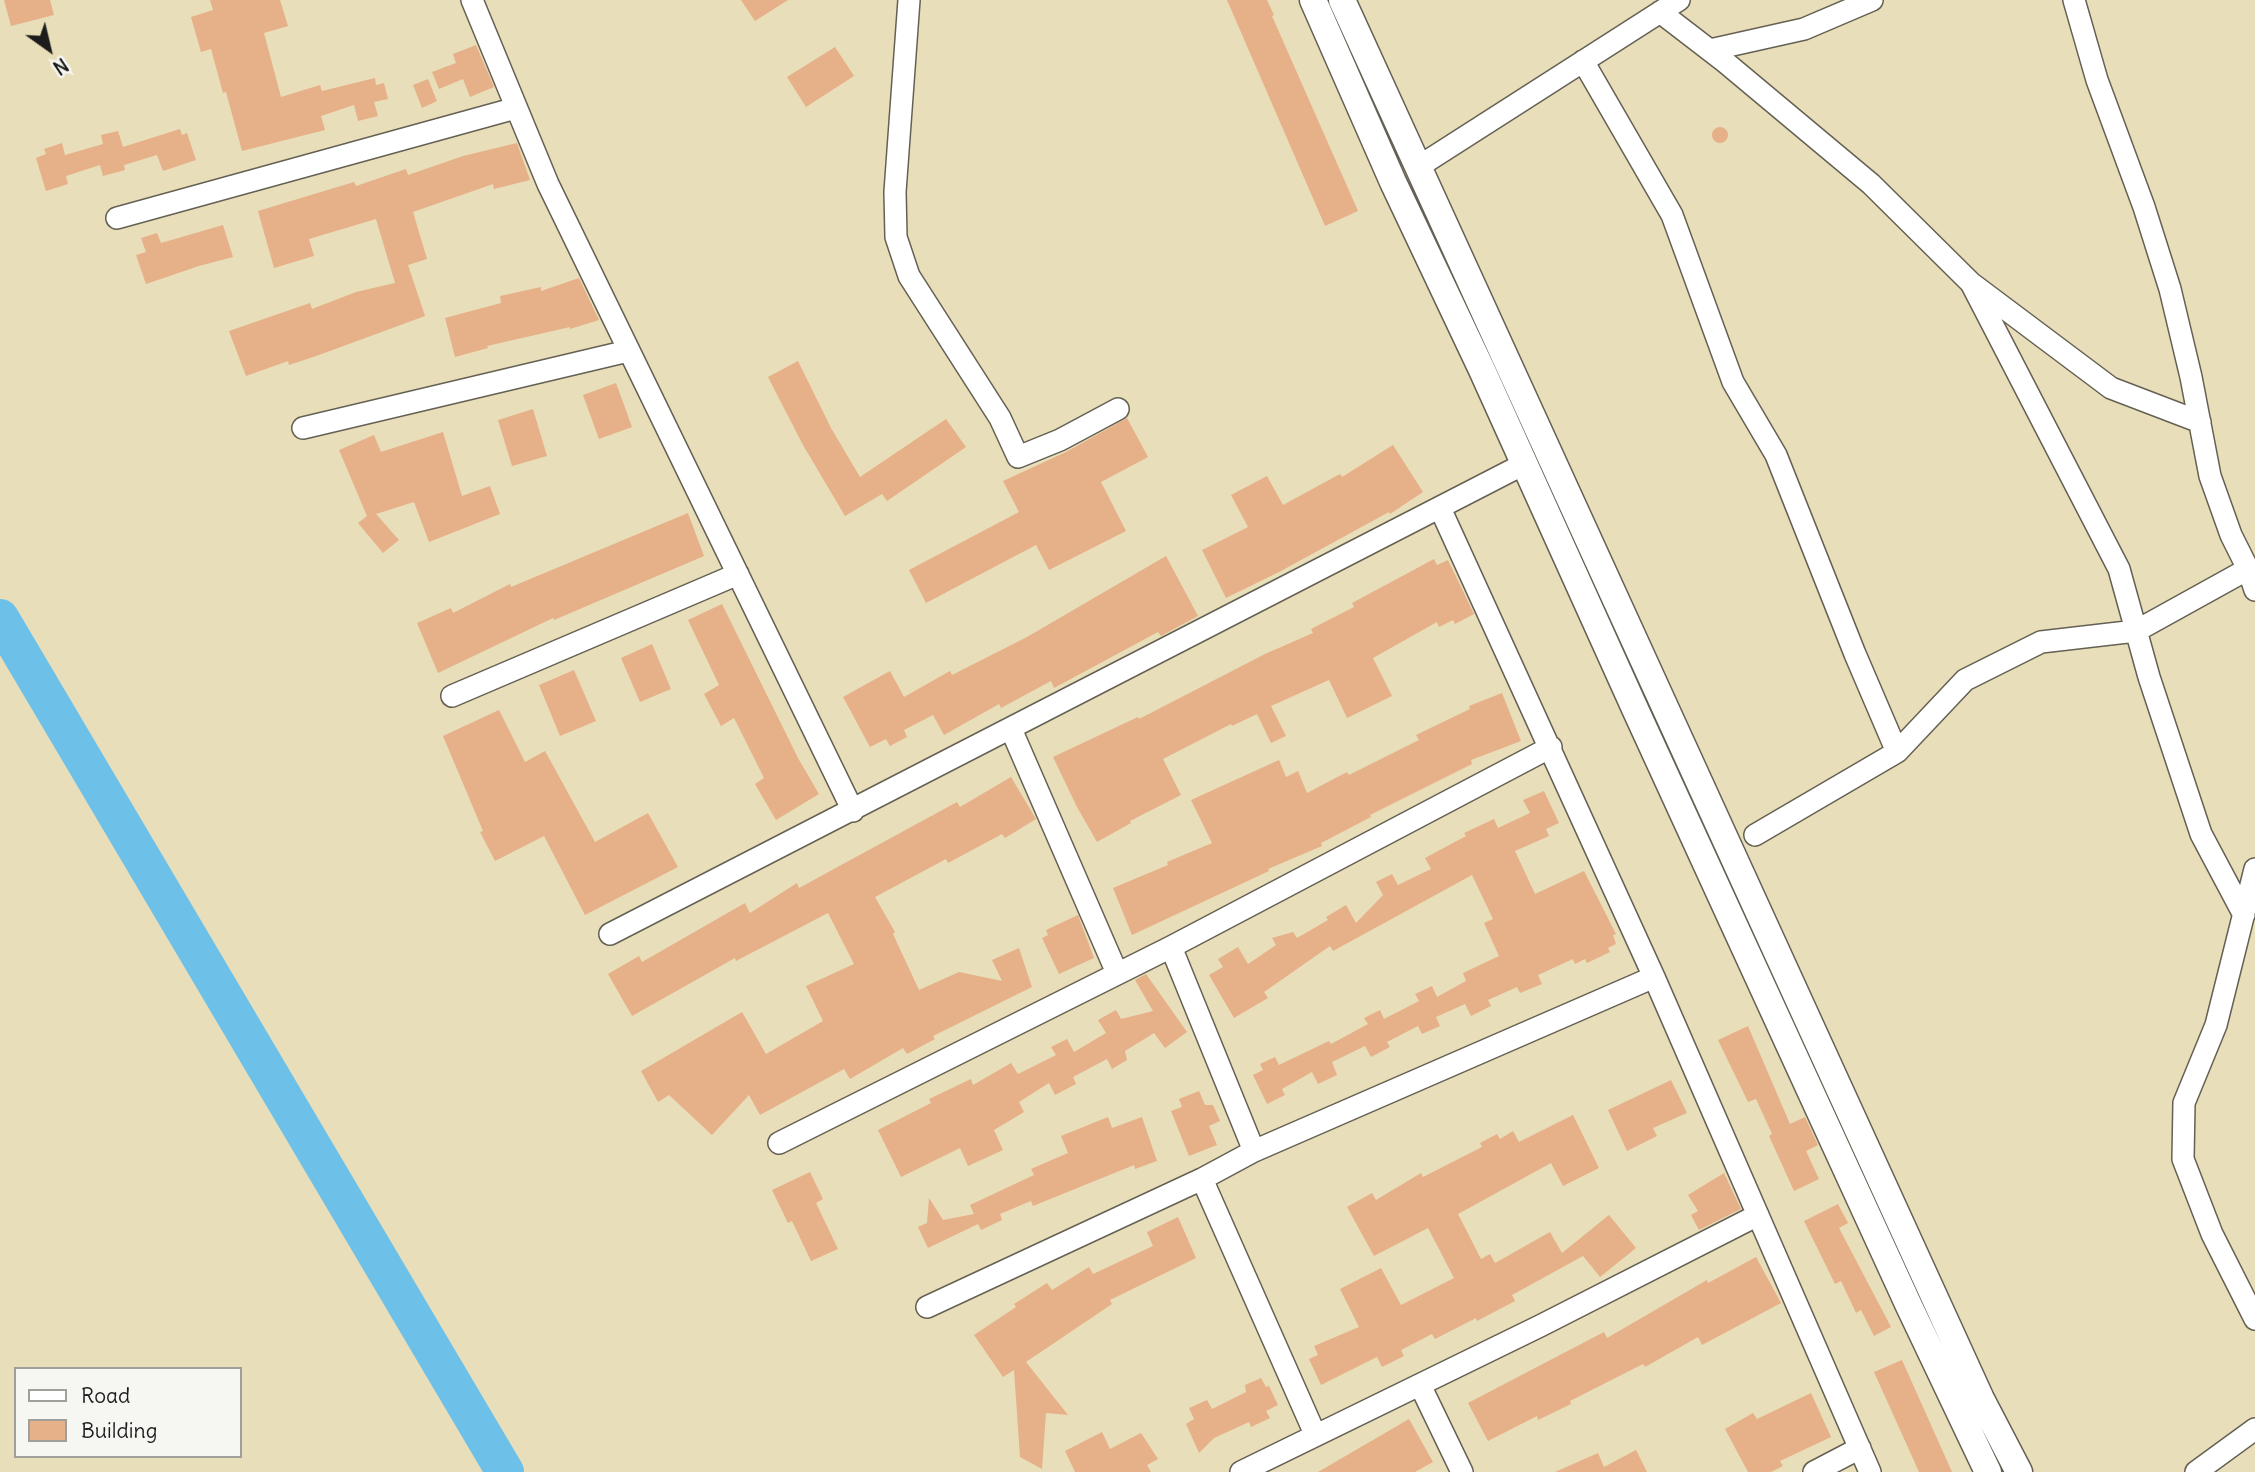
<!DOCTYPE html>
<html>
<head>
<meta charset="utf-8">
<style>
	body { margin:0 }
	#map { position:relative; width:2255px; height:1472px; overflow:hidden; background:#e9deba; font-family:Delius,sans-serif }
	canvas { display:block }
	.legend { position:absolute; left:14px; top:1367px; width:228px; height:91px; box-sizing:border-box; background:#f6f6f2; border:2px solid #9f9f9c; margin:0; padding:9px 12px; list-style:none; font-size:21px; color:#1c1c1c }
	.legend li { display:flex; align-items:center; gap:14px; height:35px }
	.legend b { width:35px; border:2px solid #9f9f9c }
	.north { position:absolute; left:14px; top:14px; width:70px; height:70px; -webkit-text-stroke:5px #f6f6f2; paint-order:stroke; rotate:146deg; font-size:19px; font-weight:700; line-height:28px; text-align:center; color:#1c1c1c }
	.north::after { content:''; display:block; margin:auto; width:24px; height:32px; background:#1c1c1c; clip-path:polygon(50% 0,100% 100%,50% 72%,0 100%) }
</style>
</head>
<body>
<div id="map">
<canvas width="2255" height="1472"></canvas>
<ul class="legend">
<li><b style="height:9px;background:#fff"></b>Road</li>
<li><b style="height:19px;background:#e6b088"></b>Building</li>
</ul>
<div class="north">N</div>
</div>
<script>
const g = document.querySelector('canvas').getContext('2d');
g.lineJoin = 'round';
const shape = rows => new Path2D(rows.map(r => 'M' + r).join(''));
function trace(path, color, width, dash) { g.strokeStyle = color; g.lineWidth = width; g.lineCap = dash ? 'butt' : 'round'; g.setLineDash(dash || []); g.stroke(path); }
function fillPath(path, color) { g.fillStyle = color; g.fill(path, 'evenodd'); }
trace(shape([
	[0,618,505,1472]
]), '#6dc1e9', 38);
fillPath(shape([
	[4,0,50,0,54,15,11,26],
	[210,0,280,0,288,26,264,33,281,97,320,85,322,91,375,78,376,85,384,83,388,99,374,102,378,116,358,121,354,105,321,116,325,130,242,151,226,92,223,93,211,49,201,52,191,17,213,10],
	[741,0,788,0,755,21],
	[1227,0,1267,0,1274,15,1272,16,1358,211,1325,226],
	[476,45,494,87,470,97,463,79,439,89,432,72,456,63,453,54],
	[835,47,854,76,806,107,787,77],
	[428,79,437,101,422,108,413,85],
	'1712 135a8 8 0 1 1 16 0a8 8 0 1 1-16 0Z',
	[180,129,182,135,187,133,196,160,163,171,157,155,124,165,125,170,103,176,100,165,66,176,68,184,46,191,36,158,46,154,44,149,62,143,65,155,103,144,101,135,118,131,123,147],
	[517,143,530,180,494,189,493,184,413,212,427,259,408,265,425,316,319,355,289,365,288,361,246,376,229,331,310,303,312,309,356,292,395,283,376,219,309,239,314,256,274,268,258,211,354,182,356,186,406,169,408,175,463,156],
	[223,225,233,257,199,266,146,284,136,255,146,252,141,238,157,233,161,243],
	[579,278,599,320,570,329,570,327,487,346,488,348,455,357,445,318,501,303,500,296,541,287,541,291],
	[798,361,831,428,860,477,946,419,966,447,887,501,882,494,845,516,803,445,768,377],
	[616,383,632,427,599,439,583,395],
	[533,409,547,456,512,466,498,420],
	[1127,418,1148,457,1101,482,1126,531,1049,570,1036,545,926,603,909,570,1019,512,1003,481,1066,452],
	[443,432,462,496,490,486,500,514,429,542,414,502,376,514,399,540,383,553,358,523,367,516,339,450,374,435,381,452],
	[1393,445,1423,492,1390,514,1389,512,1281,571,1226,598,1202,550,1248,527,1231,495,1267,476,1283,505,1340,474,1342,477],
	[688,513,704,556,554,620,553,618,438,673,417,623,451,608,453,613,510,584,511,587],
	[1166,556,1198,616,1161,636,1158,632,1054,688,1051,681,1001,708,999,704,944,735,933,715,904,730,907,737,890,746,886,739,870,747,843,697,890,671,904,697,950,671,952,675,1027,637],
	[1434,559,1437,565,1448,560,1474,614,1455,624,1453,620,1439,627,1437,622,1373,658,1392,696,1347,718,1329,680,1271,706,1286,736,1271,743,1257,714,1232,726,1231,724,1163,759,1181,795,1130,821,1131,823,1097,842,1077,807,1053,757,1138,717,1139,719,1265,654,1313,633,1311,629,1354,607,1352,603],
	[722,604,798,758,819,794,776,820,755,784,764,778,734,718,721,726,704,694,719,685,688,620],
	[652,644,671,689,640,702,621,658],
	[574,670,596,721,560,736,539,685],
	[1502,693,1521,741,1471,760,1472,764,1370,815,1371,817,1321,843,1322,846,1268,869,1269,871,1132,935,1113,888,1168,865,1167,862,1212,843,1191,800,1279,760,1286,777,1298,771,1307,793,1347,772,1349,775,1419,740,1416,735,1470,709,1469,706],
	[499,710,525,762,545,751,595,842,648,813,678,867,585,915,544,836,495,861,480,832,483,831,443,736],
	[1011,777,1036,819,1005,838,1002,834,948,863,946,859,875,897,895,932,893,934,919,990,959,972,1002,981,992,960,1019,948,1032,987,933,1036,935,1039,907,1054,903,1048,850,1079,844,1069,760,1115,749,1095,712,1135,669,1095,658,1102,641,1071,742,1012,766,1054,823,1021,806,986,854,964,828,913,736,961,735,958,632,1016,608,974,639,956,642,962,745,903,750,913,797,883,799,888,957,802,960,807],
	[1544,791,1559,823,1546,829,1549,836,1515,851,1535,894,1584,871,1616,934,1613,935,1616,944,1608,948,1610,952,1587,963,1585,959,1575,964,1573,959,1538,975,1542,984,1520,993,1517,987,1488,1000,1491,1006,1471,1016,1465,1004,1436,1017,1440,1026,1422,1034,1418,1026,1387,1042,1390,1047,1371,1057,1365,1046,1332,1062,1337,1075,1318,1084,1312,1072,1282,1089,1285,1095,1267,1104,1253,1075,1263,1070,1260,1064,1275,1057,1279,1065,1329,1041,1331,1044,1368,1024,1364,1018,1380,1010,1384,1019,1419,1001,1415,994,1432,986,1437,997,1466,981,1463,973,1499,956,1484,923,1493,919,1472,875,1333,951,1330,946,1264,992,1268,998,1234,1018,1209,975,1223,967,1218,959,1238,947,1248,964,1276,945,1272,938,1293,932,1297,938,1328,920,1326,917,1346,905,1356,923,1383,895,1376,882,1392,874,1398,885,1431,869,1425,858,1466,836,1464,833,1494,819,1498,828,1530,813,1523,800],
	[1078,915,1094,958,1059,974,1042,938,1048,935,1046,930],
	[1146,974,1187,1032,1165,1048,1154,1033,1125,1051,1127,1060,1112,1069,1107,1059,1073,1077,1076,1084,1055,1095,1049,1083,1019,1102,1024,1112,994,1130,1003,1150,968,1166,960,1148,901,1177,878,1130,931,1103,929,1099,971,1079,973,1085,1011,1063,1018,1074,1056,1055,1051,1047,1067,1039,1074,1052,1106,1033,1098,1020,1116,1010,1121,1019,1153,1011,1135,980],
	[1748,1026,1790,1124,1805,1117,1818,1145,1806,1151,1819,1179,1794,1191,1769,1136,1772,1134,1756,1099,1748,1102,1718,1040],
	[1671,1080,1687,1113,1653,1128,1657,1136,1627,1151,1608,1110],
	[1199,1091,1205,1105,1213,1105,1220,1121,1209,1126,1217,1145,1189,1156,1171,1111,1182,1107,1179,1099],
	[1573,1115,1599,1168,1563,1186,1551,1163,1458,1214,1481,1259,1490,1254,1495,1263,1550,1232,1562,1253,1609,1215,1636,1248,1600,1277,1583,1256,1512,1295,1515,1301,1477,1321,1476,1318,1435,1339,1432,1334,1401,1350,1404,1356,1382,1367,1377,1357,1321,1385,1309,1359,1318,1355,1314,1346,1359,1327,1340,1289,1381,1268,1401,1305,1454,1278,1428,1228,1374,1256,1347,1207,1372,1193,1376,1200,1421,1173,1423,1177,1482,1147,1480,1143,1497,1134,1500,1139,1513,1131,1519,1142],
	[1108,1117,1112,1128,1142,1117,1157,1161,1135,1169,1134,1165,1033,1206,1031,1201,1000,1214,1002,1220,981,1230,978,1224,928,1248,918,1227,927,1223,929,1198,943,1220,974,1214,970,1205,1034,1175,1031,1169,1068,1153,1061,1136],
	[810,1172,823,1199,816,1203,838,1249,811,1261,792,1221,788,1223,772,1190],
	[1724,1173,1741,1209,1699,1230,1691,1215,1698,1211,1688,1195],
	[1838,1204,1848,1223,1839,1228,1891,1327,1874,1336,1861,1310,1856,1313,1841,1281,1835,1284,1804,1221],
	[1178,1217,1196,1258,1110,1300,1112,1304,1026,1362,1068,1415,1046,1413,1042,1469,1020,1457,1014,1370,1003,1377,974,1335,1016,1307,1014,1304,1047,1283,1052,1290,1089,1267,1093,1274,1153,1246,1147,1232],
	[1756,1257,1781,1303,1702,1345,1698,1337,1645,1367,1643,1364,1570,1401,1571,1404,1538,1420,1537,1416,1488,1441,1468,1403,1604,1332,1607,1338,1707,1280,1708,1283],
	[1902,1360,1952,1472,1919,1472,1874,1372],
	[1261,1378,1266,1387,1269,1386,1278,1405,1266,1411,1270,1418,1251,1427,1249,1422,1214,1438,1199,1453,1186,1424,1194,1419,1189,1408,1207,1400,1212,1409,1246,1392,1245,1385],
	[1811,1393,1831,1437,1780,1461,1783,1466,1771,1472,1748,1472,1725,1429,1753,1413,1757,1419],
	[1409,1419,1433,1462,1415,1472,1318,1472],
	[1102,1432,1110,1449,1141,1433,1158,1459,1147,1465,1151,1472,1075,1472,1065,1451],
	[1636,1450,1647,1472,1555,1472,1598,1453,1604,1467]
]), '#e6b088');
const minor = shape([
	[472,0,548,184,853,811],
	[909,0,895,192,896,237,909,276,1000,418,1018,457,1060,440,1118,409],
	[2074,0,2097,80,2144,207,2170,289,2191,377,2210,476,2231,535,2248,569,2255,590],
	[1660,12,1725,62,1871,184,1971,283,2111,388,2200,422],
	[1710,50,1804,29,1872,0],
	[1583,61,1672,215,1733,382,1776,455,1855,654,1897,752,1755,835],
	[1418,167,1679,0],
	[117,218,516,108],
	[1971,283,2119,569,2149,677,2201,834,2244,915],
	[303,428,628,351],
	[1440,508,1654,977,1870,1472],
	[452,696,738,574],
	[1011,729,1117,973],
	[1897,752,1965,680,2041,642,2136,631,2248,569],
	[2255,869,2216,1025,2184,1103,2183,1159,2212,1234,2255,1319],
	[610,934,1524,464],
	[1171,947,1254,1151],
	[779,1143,1171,947,1551,747],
	[1202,1179,1315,1434],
	[927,1307,1202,1179,1254,1151,1654,977],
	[1420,1385,1462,1472],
	[1241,1472,1540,1326,1758,1215],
	[1814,1472,1860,1448],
	[2196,1472,2255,1429]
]);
const major = shape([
	[1313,0,1393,182,1482,370,1636,711,1909,1306,1988,1472],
	[1342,0,1981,1399,2019,1472]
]);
trace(minor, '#646053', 24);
trace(major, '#646053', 29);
trace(minor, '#fff', 21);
trace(major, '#fff', 26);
</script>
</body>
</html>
